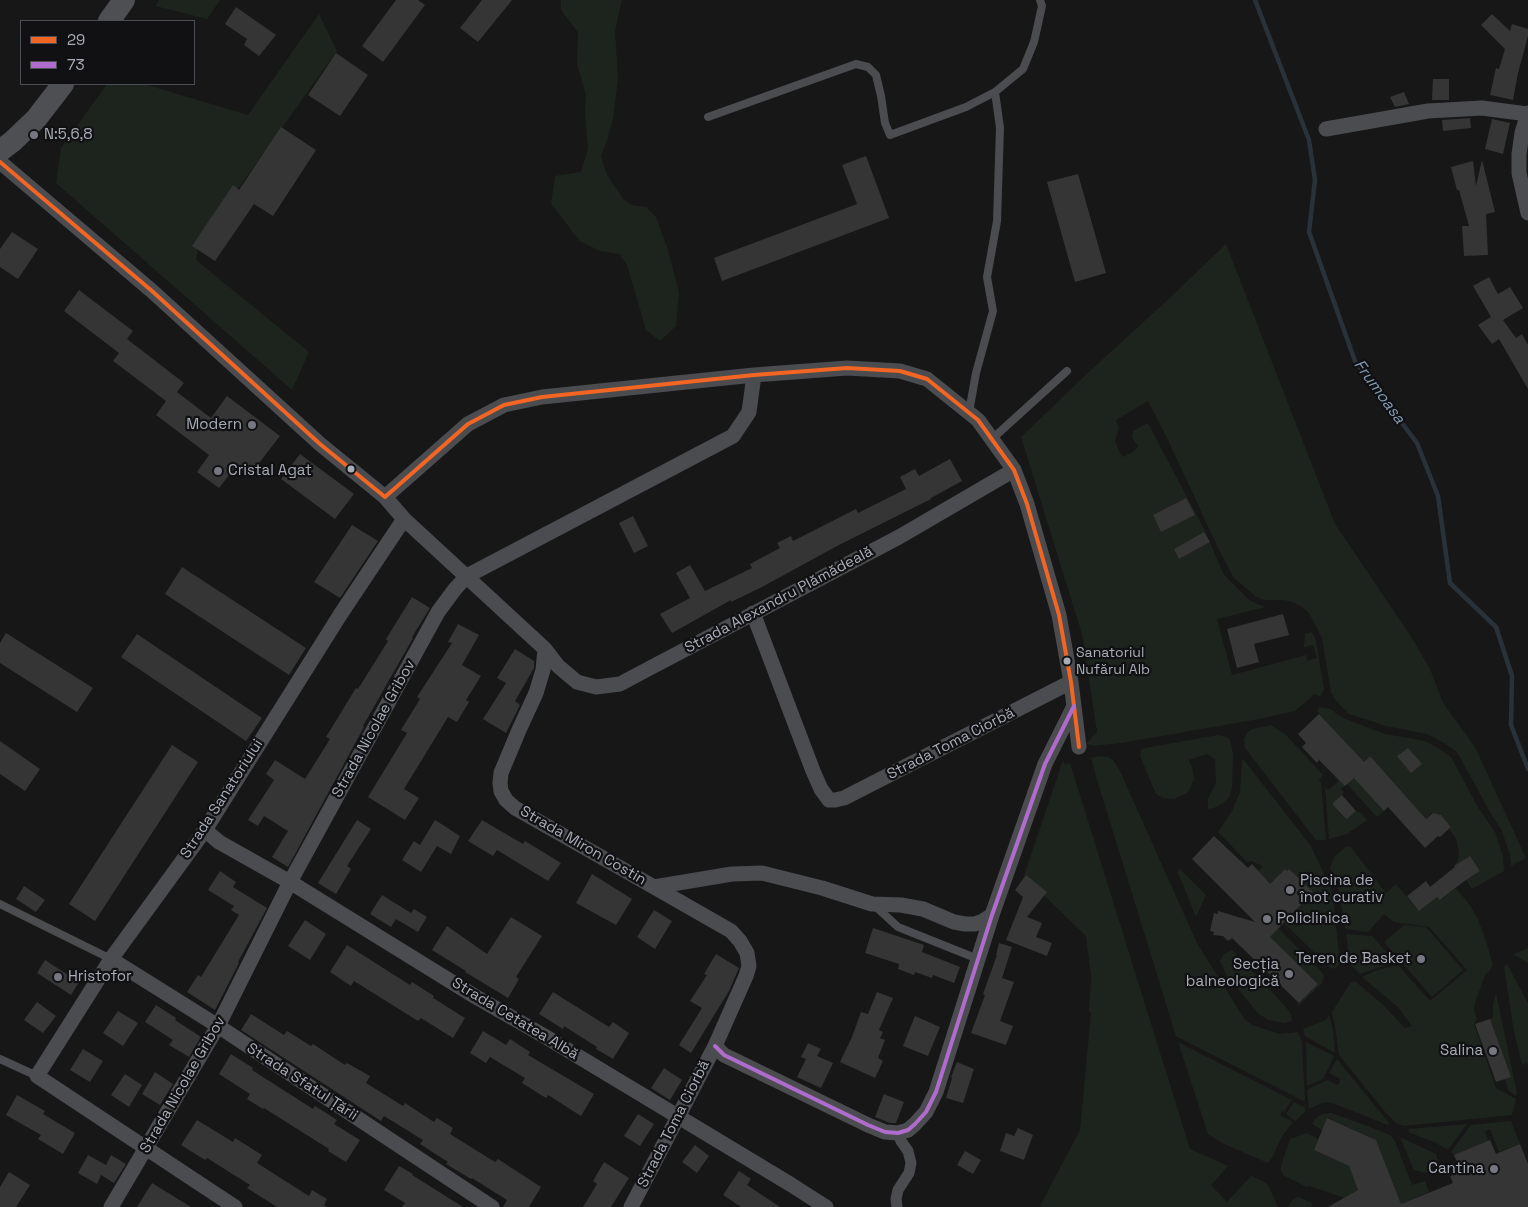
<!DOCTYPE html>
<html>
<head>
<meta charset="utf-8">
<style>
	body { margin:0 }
	#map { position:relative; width:1528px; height:1207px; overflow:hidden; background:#171717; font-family:"Space Grotesk",sans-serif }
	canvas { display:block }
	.legend { position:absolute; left:20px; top:20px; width:175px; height:65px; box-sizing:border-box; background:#111113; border:1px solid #4d4f55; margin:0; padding:6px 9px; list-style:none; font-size:15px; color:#a8adb8 }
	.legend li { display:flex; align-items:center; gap:10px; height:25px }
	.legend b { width:25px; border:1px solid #4d4f55 }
</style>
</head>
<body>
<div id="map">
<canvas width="1528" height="1207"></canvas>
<ul class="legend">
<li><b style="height:6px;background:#f26522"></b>29</li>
<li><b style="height:6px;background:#b06ccc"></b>73</li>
</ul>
</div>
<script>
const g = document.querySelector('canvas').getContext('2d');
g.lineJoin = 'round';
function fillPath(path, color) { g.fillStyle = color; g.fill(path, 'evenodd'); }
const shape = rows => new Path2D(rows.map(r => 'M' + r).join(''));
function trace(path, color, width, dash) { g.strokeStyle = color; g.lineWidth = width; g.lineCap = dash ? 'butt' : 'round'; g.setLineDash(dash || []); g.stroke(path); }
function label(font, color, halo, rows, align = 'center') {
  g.font = font + ' "Space Grotesk",sans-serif'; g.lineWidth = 4.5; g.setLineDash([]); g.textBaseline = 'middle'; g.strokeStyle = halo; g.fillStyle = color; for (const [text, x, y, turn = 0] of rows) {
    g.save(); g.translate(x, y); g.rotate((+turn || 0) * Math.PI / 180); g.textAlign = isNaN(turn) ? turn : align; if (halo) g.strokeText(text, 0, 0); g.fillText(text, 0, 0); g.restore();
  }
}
fillPath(shape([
	[159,0,220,0,207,19,155,6],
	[561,0,622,0,615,31,618,79,613,119,607,141,601,156,607,175,624,200,632,205,646,207,656,217,668,250,679,293,676,326,660,341,646,330,627,265,619,254,600,251,580,241,551,204,555,176,581,172,588,148,585,113,586,95,577,64,578,32,561,10],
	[319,14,337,51,199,243,196,260,309,352,292,390,56,183,61,148,107,84,144,84,248,115],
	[1226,244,1335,524,1412,638,1430,669,1443,703,1475,747,1526,858,1511,866,1510,855,1501,829,1491,814,1457,752,1441,741,1427,734,1386,726,1349,714,1336,701,1331,692,1322,638,1309,613,1302,607,1293,602,1284,600,1265,600,1256,597,1234,578,1218,548,1168,440,1148,401,1116,420,1119,428,1115,441,1122,457,1133,452,1138,446,1132,438,1133,431,1148,423,1206,533,1224,575,1248,599,1257,604,1266,607,1217,619,1232,675,1306,655,1307,661,1317,658,1313,645,1304,647,1305,634,1312,632,1316,641,1324,689,1320,697,1315,694,1295,711,1259,719,1121,743,1093,746,1086,744,1097,732,1082,634,1021,437,1090,371,1174,294],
	[1186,498,1194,515,1161,532,1153,515],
	[1204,532,1210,542,1179,559,1174,549],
	[1319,707,1331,709,1338,715,1348,720,1385,734,1425,741,1438,748,1451,757,1479,809,1495,832,1503,856,1504,871,1472,889,1466,880,1480,871,1470,856,1454,866,1458,861,1459,853,1456,839,1449,828,1451,826,1441,815,1431,813,1426,819,1370,756,1351,774,1384,811,1377,817,1347,784,1341,789,1344,792,1342,795,1333,805,1344,818,1347,819,1356,811,1361,813,1367,820,1347,834,1329,839,1325,787,1328,790,1339,781,1335,777,1352,762,1355,753,1317,711],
	[1271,725,1286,735,1323,775,1319,780,1321,783,1326,840,1316,840,1245,748,1244,739,1248,732,1252,729],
	[1218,735,1224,736,1229,739,1231,744,1233,755,1232,788,1230,796,1225,802,1214,808,1208,809,1208,799,1216,783,1215,759,1207,754,1189,760,1193,771,1194,779,1189,791,1185,794,1174,799,1163,798,1156,794,1140,756,1141,750,1145,748],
	[1098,756,1108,757,1113,760,1119,769,1197,943,1245,1020,1253,1025,1279,1034,1298,1032,1302,1042,1305,1102,1176,1036,1097,780,1091,758],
	[1242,759,1243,759,1311,846,1317,859,1330,886,1333,901,1340,961,1337,967,1334,969,1329,967,1284,923,1309,896,1311,897,1313,896,1312,894,1313,892,1285,869,1268,888,1257,870,1261,869,1262,866,1252,861,1247,862,1218,832,1232,811,1240,792],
	[1063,760,1065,765,1070,763,1190,1149,1228,1166,1211,1185,1227,1202,1251,1176,1261,1180,1268,1185,1278,1207,1042,1207,1040,1206,1080,1130,1091,1013,1089,1011,1091,977,1086,936,1024,876],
	[1347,846,1351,847,1386,893,1396,884,1419,911,1437,897,1441,900,1456,888,1469,904,1478,919,1486,941,1493,965,1489,972,1486,973,1485,975,1475,1003,1474,1011,1477,1019,1474,1024,1496,1088,1516,1099,1512,1115,1404,1126,1397,1124,1386,1113,1339,1055,1335,1026,1332,1012,1351,982,1356,982,1382,1004,1405,1028,1412,1026,1399,1008,1362,977,1375,971,1398,965,1430,1001,1467,970,1429,927,1394,922,1384,914,1368,932,1345,929,1338,884,1330,868,1334,857],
	[1179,868,1206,895,1196,917,1178,873],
	[1404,925,1426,927,1463,970,1432,997,1384,942],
	[1278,928,1321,971,1324,976,1322,983,1298,1006,1297,1005,1318,984,1269,938],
	[1346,934,1372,936,1395,962,1360,974,1350,964],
	[1528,948,1528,963,1513,954],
	[1232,950,1285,1006,1291,1014,1292,1021,1284,1023,1268,1020,1259,1014,1227,976,1220,961,1224,954],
	[1507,964,1528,1003,1528,1066,1527,1063,1522,1065,1513,1026,1504,966],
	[1496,993,1517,1093,1516,1096,1508,1090,1505,1079,1510,1077,1490,1019,1493,1018,1493,1004],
	[1329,1015,1333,1030,1335,1053,1305,1036,1303,1029,1326,1020],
	[1178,1042,1292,1100,1284,1112,1282,1111,1280,1115,1293,1122,1282,1136,1272,1158,1268,1163,1222,1143,1208,1134],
	[1306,1042,1334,1056,1323,1079,1307,1086],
	[1337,1059,1389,1123,1388,1125,1335,1104,1327,1102,1322,1103,1309,1109,1307,1091,1310,1088,1328,1080,1337,1085,1340,1083,1340,1079,1329,1073],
	[1294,1102,1305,1107,1305,1112,1295,1121,1286,1114],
	[1331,1113,1368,1126,1390,1135,1395,1141,1412,1185,1425,1181,1429,1192,1401,1204,1376,1140,1328,1118,1322,1130,1312,1124,1317,1117,1323,1114],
	[1511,1121,1520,1144,1499,1152,1490,1129,1485,1131,1488,1141,1454,1155,1451,1152,1471,1125],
	[1467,1124,1448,1150,1434,1142,1408,1132,1409,1129],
	[1307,1133,1318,1139,1314,1150,1349,1166,1358,1190,1345,1198,1309,1186,1307,1187,1283,1175,1281,1170,1281,1165,1290,1139],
	[1402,1138,1436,1154,1438,1161,1434,1167,1425,1173,1414,1170,1401,1140],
	[1298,1197,1312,1203,1311,1207,1288,1207,1292,1200]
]), '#1d241e');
trace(shape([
	[1255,0,1309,140,1315,180,1309,232,1355,361,1417,443,1438,496,1450,583,1496,627,1512,676,1511,725,1528,769]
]), '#2a3239', 4.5);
fillPath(shape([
	[396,0,418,0,425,5,383,62,362,46],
	[482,0,512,0,478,42,460,28],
	[236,7,276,35,259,56,244,45,247,39,225,24],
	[1492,14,1510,31,1512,24,1528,29,1528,36,1518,73,1513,100,1490,95,1496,68,1499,69,1505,49,1481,25],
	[336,53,368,75,340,116,308,95],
	[1433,79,1449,79,1449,100,1432,100],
	[1404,92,1409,104,1395,107,1390,97],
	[1470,118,1471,128,1443,131,1442,120],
	[1492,119,1510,123,1503,154,1485,149],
	[281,127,316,150,273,216,254,204,215,261,192,246,233,185,239,190],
	[866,156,889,218,722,281,714,258,857,204,842,165],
	[1482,160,1495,212,1486,214,1488,255,1464,256,1462,226,1469,226,1459,190,1457,190,1451,167,1473,161,1476,186],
	[1078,174,1106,273,1075,282,1047,182],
	[12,232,38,249,18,279,0,267,0,249],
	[1489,277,1498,294,1510,287,1523,308,1503,320,1516,338,1522,334,1528,345,1528,389,1499,339,1492,344,1478,325,1491,317,1473,286],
	[79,290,133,331,127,339,184,383,177,392,211,418,227,396,280,436,249,476,242,471,239,474,233,470,219,488,197,472,209,455,156,415,166,401,113,361,119,353,64,311],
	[300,454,354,494,335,519,281,479],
	[950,459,962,481,931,498,931,499,837,546,762,587,731,602,731,600,672,633,660,614,690,598,676,573,690,565,705,591,752,568,750,564,780,548,777,543,791,536,793,541,856,509,858,513,906,489,900,477,915,469,919,476],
	[1186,498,1195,515,1161,532,1153,515],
	[633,516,648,546,634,553,619,523],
	[352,525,378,541,340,598,314,582],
	[1204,532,1210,542,1179,559,1174,549],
	[182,567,306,648,289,675,165,594],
	[412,597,430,608,412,637,413,638,363,726,364,727,288,867,272,857,288,831,264,816,258,826,248,820,274,780,266,774,275,760,305,779,330,739,326,737,356,688,358,689,388,641,386,639],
	[1283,614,1289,635,1254,644,1259,662,1237,668,1227,629],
	[458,624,479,635,462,665,481,676,466,700,469,702,457,722,448,717,404,789,419,798,405,820,368,797,407,733,401,730,420,699,417,697,452,643,448,642],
	[6,633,93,688,77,712,0,663,0,643],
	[137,634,262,718,246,741,121,657],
	[515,649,534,661,534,668,515,701,520,705,506,733,483,719,506,683,497,678],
	[1319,714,1364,762,1370,756,1426,819,1433,813,1441,815,1451,827,1440,837,1438,836,1425,848,1388,807,1384,811,1354,778,1345,786,1319,760,1317,763,1302,747,1306,743,1298,734],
	[0,741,40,769,25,791,0,774],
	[172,745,198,762,95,921,69,904],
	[1408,748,1422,764,1411,773,1397,756],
	[1342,795,1356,811,1347,819,1345,818,1333,805,1333,803],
	[357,820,371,829,347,866,351,869,336,894,318,883],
	[435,820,460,836,451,854,437,846,421,872,402,860,414,841,420,845],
	[482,820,523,844,525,841,561,863,548,881,497,850,493,856,468,841],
	[1214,836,1248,868,1252,864,1270,884,1285,869,1287,871,1289,869,1313,892,1270,937,1318,984,1299,1003,1232,938,1228,941,1223,936,1213,935,1214,932,1210,931,1214,913,1218,914,1218,911,1255,922,1192,859],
	[1470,856,1480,871,1463,882,1440,900,1437,897,1419,911,1407,896,1426,881,1430,887,1455,867,1454,866],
	[220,871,236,882,233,887,267,908,238,962,239,963,215,1010,187,992,198,975,201,977,239,915,231,910,234,906,208,890],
	[592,874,632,899,616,925,576,903],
	[1026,875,1047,892,1027,917,1042,923,1036,937,1052,943,1047,956,1006,940,1023,897,1015,890],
	[24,886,45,900,36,912,16,899],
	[382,895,411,913,414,909,427,917,418,932,396,919,391,927,370,914],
	[654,910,672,921,655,949,637,937],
	[511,917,542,936,516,977,519,979,508,998,465,972,466,971,432,950,447,926,487,954],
	[305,920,326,934,310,960,288,946],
	[873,928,924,945,922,952,960,967,954,983,933,975,932,978,915,972,914,975,898,969,899,964,865,953],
	[999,943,1012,947,1002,978,1014,982,1000,1021,1013,1026,1006,1045,971,1033,985,995,983,994,997,955,996,955],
	[347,945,410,985,412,982,434,996,433,998,465,1018,453,1038,421,1018,418,1021,354,981,351,986,330,972],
	[716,954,739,968,729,991,691,1053,679,1045,702,1008,690,1001,707,975,704,974],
	[45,960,79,982,71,995,37,973],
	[553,992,609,1027,613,1022,629,1033,613,1059,596,1049,597,1047,564,1026,563,1029,539,1014],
	[877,992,893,998,879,1030,883,1032,880,1038,885,1040,878,1058,883,1061,875,1078,840,1062,852,1037,861,1012,868,1014],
	[37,1002,56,1016,43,1033,24,1020],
	[156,1005,176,1018,175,1020,201,1037,189,1057,169,1045,173,1040,145,1022],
	[118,1011,138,1023,123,1046,103,1033],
	[251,1014,284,1035,287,1031,311,1046,313,1044,345,1065,347,1063,370,1076,366,1083,403,1106,405,1103,434,1122,437,1118,453,1128,450,1134,495,1162,498,1159,541,1187,529,1207,503,1207,507,1200,472,1178,471,1179,446,1164,448,1162,420,1144,423,1140,384,1116,381,1121,241,1030],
	[915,1016,940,1027,928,1056,903,1046],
	[1490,1019,1511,1077,1496,1082,1475,1024],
	[483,1031,506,1045,510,1039,530,1052,528,1055,594,1094,581,1116,548,1095,546,1098,522,1083,525,1078,490,1057,486,1063,470,1053],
	[808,1043,821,1049,817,1056,833,1063,821,1088,797,1077,806,1059,801,1057],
	[83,1049,103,1061,90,1082,70,1070],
	[231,1054,253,1068,252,1070,313,1109,315,1106,337,1120,334,1124,360,1140,346,1162,328,1151,329,1149,264,1108,263,1109,247,1099,250,1094,219,1074],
	[957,1062,974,1069,963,1103,946,1098,952,1078,951,1077],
	[664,1068,682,1080,670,1100,651,1088],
	[155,1072,173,1084,160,1105,142,1094],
	[125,1074,142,1085,129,1107,111,1095],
	[884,1094,904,1102,896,1123,890,1123,875,1117],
	[17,1095,45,1111,43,1114,75,1133,63,1154,38,1139,41,1135,6,1115],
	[638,1114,654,1124,640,1146,624,1136],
	[1327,1118,1376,1140,1401,1204,1453,1183,1450,1176,1461,1172,1454,1155,1490,1140,1496,1154,1520,1144,1528,1164,1528,1207,1328,1207,1358,1190,1349,1166,1314,1150],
	[197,1120,233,1142,235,1138,262,1155,257,1163,309,1196,312,1190,327,1199,324,1205,327,1207,277,1207,247,1188,250,1185,207,1158,205,1160,181,1145],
	[1018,1128,1033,1135,1024,1160,1000,1151,1006,1133,1014,1136],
	[695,1145,709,1156,697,1173,682,1162],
	[965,1151,981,1160,973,1174,957,1165],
	[88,1155,106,1165,111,1155,126,1164,114,1183,101,1175,97,1184,78,1173],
	[604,1162,629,1178,611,1207,583,1207,597,1184,593,1181],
	[399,1166,413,1174,412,1175,463,1207,402,1207,405,1203,384,1190],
	[739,1171,751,1179,747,1185,780,1207,741,1207,723,1195],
	[9,1172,30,1185,16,1207,0,1207,0,1187],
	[152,1183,191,1207,137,1207]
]), '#353536');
trace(shape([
	[708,117,856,64,868,67,876,75,881,96,885,123,890,135,966,107,995,92,1023,69,1034,42,1042,6,1040,0],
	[969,412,976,373,993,311,987,277,997,221,1000,128,995,92],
	[992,439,1067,371],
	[0,904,111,959],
	[874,905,898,927,978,959],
	[0,1059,37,1076]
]), '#4b4c50', 8);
trace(shape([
	[897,1207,896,1199,898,1190,909,1173,911,1163,908,1151,901,1141,898,1133]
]), '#4b4c50', 11);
trace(shape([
	[1528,113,1522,133,1519,154,1519,173,1528,213],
	[1326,129,1428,111,1482,108,1528,114],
	[0,162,152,291,320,444,385,497,468,424,504,405,542,397,754,375,847,368,900,371,927,379,978,420,1014,470,1027,504,1059,615,1071,682,1079,747],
	[385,497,404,519,545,649,558,666,577,682,596,687,620,684,650,668,899,537,1014,470],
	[753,613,813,771,821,789,829,800,835,800,844,798,1071,682],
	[545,649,543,670,536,693,519,730,501,773,500,783,501,791,506,800,515,808,654,887,732,874,762,873,822,888,872,904,901,905,923,909,954,922,965,924,975,924,983,921,992,915],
	[205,830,219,842,290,882,476,997,546,1037,790,1184,826,1207],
	[111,959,218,1026,492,1207],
	[715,1046,724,1055,868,1125,885,1132,898,1133,908,1130,915,1124,926,1112,936,1092,992,915,1045,764,1074,706],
	[111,1207,218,1026,290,882,438,612,455,589,467,576,733,436,749,412,754,375],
	[235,1207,37,1076,111,959,205,830,340,615,404,519],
	[631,1207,715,1046,746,976,749,966,747,953,740,941,731,931,654,887]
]), '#4b4c50', 15);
trace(shape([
	[109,21,124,0],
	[0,151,13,141,36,119,63,84]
]), '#4d4f52', 22);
trace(shape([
	[0,162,152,291,320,444,385,497,468,424,504,405,542,397,754,375,847,368,900,371,927,379,978,420,1014,470,1027,504,1059,615,1071,682,1079,747]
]), '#f26522', 4);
trace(shape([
	[715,1046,724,1055,868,1125,885,1132,898,1133,908,1130,915,1124,926,1112,936,1092,992,915,1045,764,1074,706]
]), '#b06ccc', 4);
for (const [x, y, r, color] of [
	[34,135,5,"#757880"],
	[252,425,5,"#757880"],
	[351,469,4.5,"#a8adb8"],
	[218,471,5,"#757880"],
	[1067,661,4.5,"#a8adb8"],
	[1290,890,5,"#757880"],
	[1267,919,5,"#757880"],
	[1421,959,5,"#757880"],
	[1289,974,5,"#757880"],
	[58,977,5,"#757880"],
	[1493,1051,5,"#757880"],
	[1494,1169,5,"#757880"]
]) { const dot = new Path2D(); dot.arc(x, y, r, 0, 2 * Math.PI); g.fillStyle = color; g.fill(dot); trace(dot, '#111113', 2); }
label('14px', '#a8adb8', '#111113', [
	["Sanatoriul",1076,653],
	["Nufărul Alb",1076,670]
], 'left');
label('15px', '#a8adb8', '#111113', [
	["N:5,6,8",44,135],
	["Modern",242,425,"right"],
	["Cristal Agat",228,471],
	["Piscina de",1300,881],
	["înot curativ",1300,898],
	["Policlinica",1277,919],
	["Teren de Basket",1411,959,"right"],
	["Secția",1279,965,"right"],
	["balneologică",1279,982,"right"],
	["Hristofor",68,977],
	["Salina",1483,1051,"right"],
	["Cantina",1484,1169,"right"]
], 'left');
label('15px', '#a8adb8', '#111113', [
	["Strada Alexandru Plămădeală",779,600,-28],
	["Strada Nicolae Gribov",374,729,-61],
	["Strada Toma Ciorbă",951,744,-27],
	["Strada Sanatoriului",222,799,-57],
	["Strada Miron Costin",583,846,30],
	["Strada Cetatea Albă",515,1019,31],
	["Strada Sfatul Țării",302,1082,33],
	["Strada Nicolae Gribov",183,1085,-60],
	["Strada Toma Ciorbă",674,1124,-63]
]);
label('italic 16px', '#7f9bb3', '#111113', [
	["Frumoasa",1379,392,54]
]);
</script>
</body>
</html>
